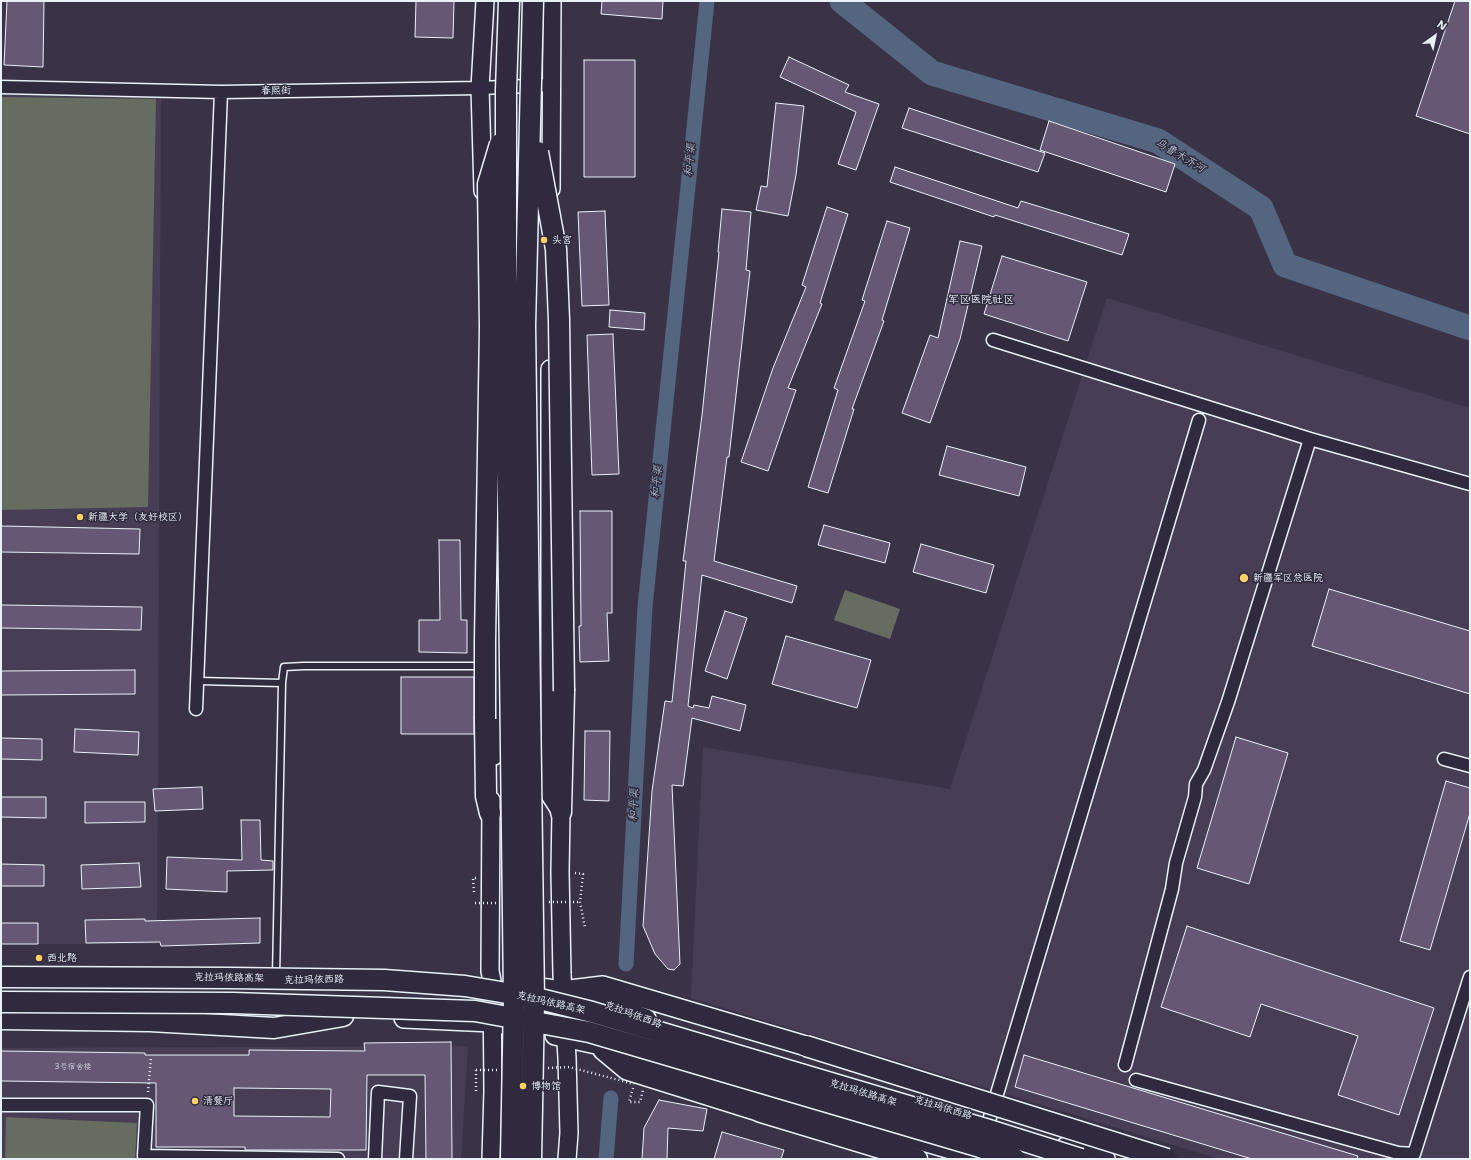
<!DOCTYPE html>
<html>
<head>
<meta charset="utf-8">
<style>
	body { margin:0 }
	#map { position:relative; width:1471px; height:1160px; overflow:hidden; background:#3a3348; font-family:"Shantell Sans",sans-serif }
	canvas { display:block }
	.frame { position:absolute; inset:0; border:2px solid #e8f1f8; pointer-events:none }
	.north { position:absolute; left:1415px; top:16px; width:40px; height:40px; -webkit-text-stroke:3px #2f2a3d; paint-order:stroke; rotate:33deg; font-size:11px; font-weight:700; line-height:16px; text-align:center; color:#e8f1f8 }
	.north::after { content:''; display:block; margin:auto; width:14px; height:18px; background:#e8f1f8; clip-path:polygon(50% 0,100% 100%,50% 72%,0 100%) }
</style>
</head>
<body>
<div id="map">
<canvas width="1471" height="1160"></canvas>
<div class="frame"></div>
<div class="north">N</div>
</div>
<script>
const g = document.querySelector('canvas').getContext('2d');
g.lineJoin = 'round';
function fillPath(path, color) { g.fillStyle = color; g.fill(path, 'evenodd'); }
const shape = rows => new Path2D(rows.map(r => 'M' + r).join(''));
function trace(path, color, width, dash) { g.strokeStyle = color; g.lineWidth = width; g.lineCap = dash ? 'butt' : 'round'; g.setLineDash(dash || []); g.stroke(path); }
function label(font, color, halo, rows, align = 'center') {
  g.font = font + ' "Shantell Sans","LXGW WenKai TC",sans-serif'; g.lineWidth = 3; g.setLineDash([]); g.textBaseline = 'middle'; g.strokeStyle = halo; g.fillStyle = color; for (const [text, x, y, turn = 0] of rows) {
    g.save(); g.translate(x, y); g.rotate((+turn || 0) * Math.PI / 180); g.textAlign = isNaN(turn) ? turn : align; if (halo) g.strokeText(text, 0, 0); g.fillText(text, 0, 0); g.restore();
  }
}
fillPath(shape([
	[1,90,161,90,157,944,1,944],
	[1107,298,1470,408,1470,1159,1219,1159,691,998,703,747,950,789],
	[468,1046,461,1159,1,1159,1,1048]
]), '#473e55');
fillPath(shape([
	[1,97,156,99,148,507,1,510],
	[845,590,900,609,890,639,834,620],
	[6,1117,137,1123,135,1159,5,1159]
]), '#666c5f');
trace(shape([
	[626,964,645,607,707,1],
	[606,1159,611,1098]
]), '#54667f', 15);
trace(shape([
	[842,1,932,73,1158,141,1261,208,1285,265,1470,328]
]), '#54667f', 25);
const building = shape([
	[7,1,44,1,43,67,4,65,7,1],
	[416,1,454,1,453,38,415,37,416,1],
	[602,1,663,1,662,19,601,14,602,1],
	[1455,1,1470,1,1470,134,1416,116,1455,1],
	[789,57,849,85,845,92,879,104,856,170,838,164,856,112,780,77,789,57],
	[584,60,635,60,635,177,584,177,584,60],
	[776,103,804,106,796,175,788,216,756,210,761,186,767,187,776,103],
	[909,108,1045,153,1038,172,902,128,909,108],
	[1049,121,1175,164,1166,192,1040,150,1049,121],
	[895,167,1018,208,1021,201,1129,234,1122,255,995,215,994,217,890,182,895,167],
	[827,207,848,214,820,303,822,304,788,388,796,390,768,471,741,462,773,368,806,287,802,285,827,207],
	[722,209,751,212,746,270,750,271,729,457,727,457,714,561,797,586,792,603,702,575,688,706,693,708,694,705,709,708,712,696,746,705,740,731,692,718,683,786,672,785,680,964,674,970,668,969,655,954,643,926,652,791,665,701,672,702,686,561,683,561,702,415,719,252,718,252,722,209],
	[605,211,609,305,582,306,578,212,605,211],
	[887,221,910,228,882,320,884,321,852,409,854,409,828,493,808,487,838,390,834,388,865,301,862,300,887,221],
	[960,241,982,246,960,339,930,423,902,413,930,335,938,338,960,241],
	[1002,256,1087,282,1068,341,984,314,1002,256],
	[610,310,645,313,644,330,609,327,610,310],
	[613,334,619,474,592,475,587,335,613,334],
	[947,446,1026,467,1019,496,939,475,947,446],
	[580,511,612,511,612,613,607,613,609,661,580,662,579,626,581,626,580,511],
	[824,525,890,543,885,563,818,545,824,525],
	[1,526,140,529,139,554,1,552,1,526],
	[439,540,460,540,461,620,467,620,467,653,419,652,419,620,440,620,439,540],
	[921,544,994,565,986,593,913,572,921,544],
	[1329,589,1470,631,1470,694,1312,646,1329,589],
	[1,605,142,607,141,630,1,628,1,605],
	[725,611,747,618,727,679,705,671,725,611],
	[786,636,871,660,857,708,772,684,786,636],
	[135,670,135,694,1,695,1,671,135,670],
	[401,677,474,677,474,734,401,734,401,677],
	[75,729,139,732,138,755,74,752,75,729],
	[585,731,610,731,609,801,584,800,585,731],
	[1236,737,1288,753,1249,884,1197,868,1236,737],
	[1,738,42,739,42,760,1,759,1,738],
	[1446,781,1470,788,1470,813,1430,950,1400,941,1446,781],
	[202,787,203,809,155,811,153,789,202,787],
	[1,797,46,797,46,818,1,817,1,797],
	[85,802,145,802,145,822,85,823,85,802],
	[241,820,260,820,261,860,273,861,273,870,227,871,227,892,166,889,167,857,242,860,241,820],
	[139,863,141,887,82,889,81,865,139,863],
	[1,864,44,865,44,886,1,886,1,864],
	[260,918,260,943,161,946,160,942,86,943,85,920,145,919,145,921,260,918],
	[1,923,38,923,38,944,1,944,1,923],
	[1187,926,1434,1008,1399,1115,1338,1095,1358,1036,1261,1004,1250,1037,1161,1007,1187,926],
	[451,1042,452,1159,426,1159,425,1075,367,1075,366,1150,245,1150,245,1147,156,1147,156,1083,1,1081,1,1051,145,1053,145,1055,249,1055,249,1050,365,1051,364,1043,451,1042],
	[234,1088,331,1089,330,1117,234,1116,234,1088],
	[1024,1055,1358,1156,1357,1159,1252,1159,1015,1087,1024,1055],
	[659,1100,707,1109,703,1131,668,1128,667,1159,642,1159,644,1128,659,1100],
	[722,1132,784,1150,781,1159,714,1159,722,1132]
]);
fillPath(building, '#665874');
trace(building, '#e8f1f8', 1);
const service = shape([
	[198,681,282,683,284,667,304,666,481,666],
	[276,976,282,683]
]);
const minor = shape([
	[1,87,221,92,480,88,551,85],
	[993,340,1310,439,1470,484],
	[196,709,221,92],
	[1444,759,1470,766],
	[1125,1065,1172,889,1176,863,1195,797,1196,784,1204,770,1228,702,1310,439],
	[1136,1080,1398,1153,1414,1154,1470,977],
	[1,1105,147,1105,144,1156,338,1159],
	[985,1134,1199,420],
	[375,1159,378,1092,410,1096,406,1159]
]);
const secondary = shape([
	[551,189,552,1],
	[483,191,480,88,485,1],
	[550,369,550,795,561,812,560,872,562,975,567,1058,569,1133,567,1159],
	[494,756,499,666,495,559],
	[491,1159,493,1091,492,981,490,971,491,800]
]);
const primary = shape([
	[518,985,562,991,582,996,646,1019],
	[570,990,603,986,806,1046],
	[404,1018,492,1022,501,1024],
	[555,1035,596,1044,635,1057,985,1159],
	[603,1050,627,1070,761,1112],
	[1066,1147,1105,1159]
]);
const trunk = shape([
	[485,719,486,796,490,813],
	[561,812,564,691],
	[1,1019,150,1021,274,1028,343,1016],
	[761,1112,917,1159]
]);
trace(service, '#e8f1f8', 9);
trace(minor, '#e8f1f8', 15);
trace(secondary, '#e8f1f8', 20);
trace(primary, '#e8f1f8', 22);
trace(trunk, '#e8f1f8', 23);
trace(shape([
	[575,873,583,874,580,902,585,928],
	[474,892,473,878,476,878],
	[476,1070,476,1094],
	[633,1088,629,1102,640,1102,643,1090],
	[148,1092,151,1058]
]), '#e8f1f8', 2.5, [1, 3]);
trace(service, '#2f2a3d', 6);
trace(minor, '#2f2a3d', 12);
trace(secondary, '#2f2a3d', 17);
trace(primary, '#2f2a3d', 19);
trace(trunk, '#2f2a3d', 20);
const trunkBridge = shape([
	[509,1,506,90,506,334,514,998,511,1159],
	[538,152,556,249,559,320,564,691],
	[485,719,485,641,490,327,488,184,500,144],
	[1,977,229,978,384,980,465,986,536,998,592,1012,986,1129,1081,1159],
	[1,1002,233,1003,475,1011,589,1032,980,1147,1015,1159],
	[806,1046,1167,1159],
	[531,1159,534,1001,525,325,533,1]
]);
trace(trunkBridge, '#e8f1f8', 23, []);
trace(shape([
	[549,902,580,902],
	[475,903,496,903],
	[548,1068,569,1067,634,1084],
	[476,1070,497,1070]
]), '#e8f1f8', 2.5, [1, 3]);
trace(trunkBridge, '#2f2a3d', 20);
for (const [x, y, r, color] of [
	[544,240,4,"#ffd166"],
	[80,517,4,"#ffd166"],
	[1244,578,5,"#ffd166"],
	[39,958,4,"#ffd166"],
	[523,1086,4,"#ffd166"],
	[195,1101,4,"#ffd166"]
]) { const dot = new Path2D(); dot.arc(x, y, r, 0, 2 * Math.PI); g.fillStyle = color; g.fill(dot); trace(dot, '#2f2a3d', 1.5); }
label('8px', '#c8cbd7', null, [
	["3号宿舍楼",73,1067]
]);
label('10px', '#e8f1f8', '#2f2a3d', [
	["春熙街",276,91,-1],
	["克拉玛依路高架",229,978,1],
	["克拉玛依西路",314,980,-1],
	["克拉玛依路高架",551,1003,13],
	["克拉玛依西路",633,1015,20],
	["克拉玛依路高架",863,1093,17],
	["克拉玛依西路",943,1108,17]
]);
label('10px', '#e8f1f8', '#2f2a3d', [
	["头宫",552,240],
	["新疆大学（友好校区）",88,517],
	["新疆军区总医院",1253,578],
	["西北路",47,958],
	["博物馆",531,1086],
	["清餐厅",203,1101]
], 'left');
label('italic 11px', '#adb9c8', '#2f2a3d', [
	["乌鲁木齐河",1180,156,31],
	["和平渠",690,160,-84],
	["和平渠",657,482,-84],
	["和平渠",634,805,-87]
]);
label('11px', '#e8f1f8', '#2f2a3d', [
	["军区医院社区",981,300]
]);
</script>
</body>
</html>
